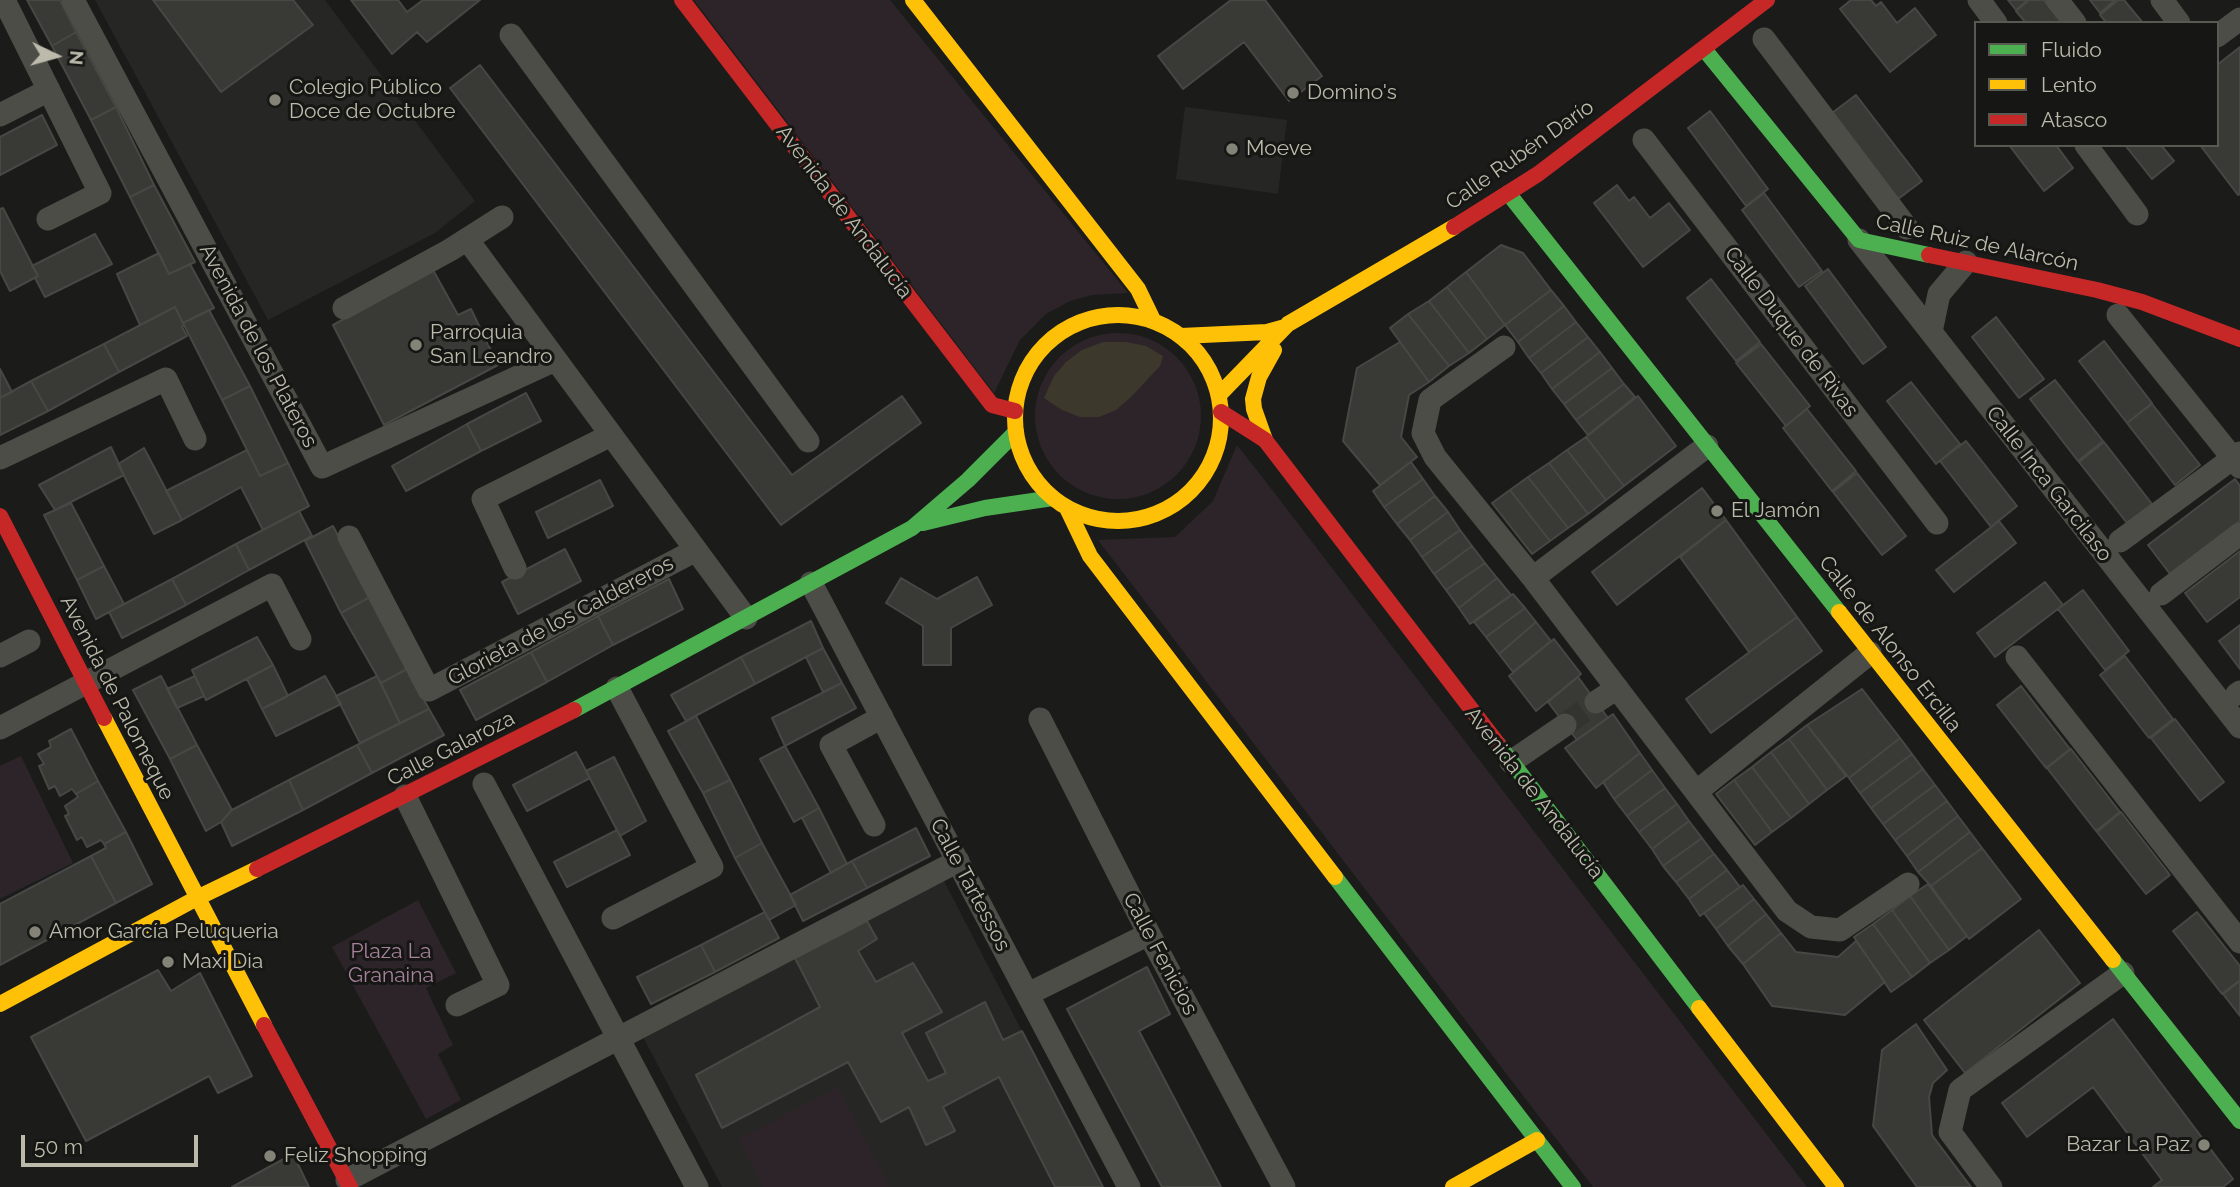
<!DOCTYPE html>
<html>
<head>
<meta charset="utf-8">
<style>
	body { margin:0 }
	#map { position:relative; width:2240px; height:1187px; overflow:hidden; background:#1b1b1a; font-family:Raleway,sans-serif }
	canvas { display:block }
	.legend { position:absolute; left:1974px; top:21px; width:245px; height:126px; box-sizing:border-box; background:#161714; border:2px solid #585950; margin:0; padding:9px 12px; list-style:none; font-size:21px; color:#bcbbab }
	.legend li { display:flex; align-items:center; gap:14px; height:35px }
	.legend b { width:35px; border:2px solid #585950 }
	.north { position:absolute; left:21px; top:21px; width:70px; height:70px; -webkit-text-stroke:5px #161714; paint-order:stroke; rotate:95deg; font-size:19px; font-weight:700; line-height:28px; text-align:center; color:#bcbbab }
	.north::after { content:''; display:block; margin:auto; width:24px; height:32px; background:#bcbbab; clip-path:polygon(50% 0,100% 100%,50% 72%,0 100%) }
	.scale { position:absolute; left:21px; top:1135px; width:177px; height:32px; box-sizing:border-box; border:4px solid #bcbbab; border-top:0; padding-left:9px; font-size:21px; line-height:24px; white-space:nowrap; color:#bcbbab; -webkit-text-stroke:5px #161714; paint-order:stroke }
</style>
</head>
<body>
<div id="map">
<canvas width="2240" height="1187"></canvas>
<ul class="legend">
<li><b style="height:9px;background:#4caf50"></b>Fluido</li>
<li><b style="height:9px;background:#ffc107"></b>Lento</li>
<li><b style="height:9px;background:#c62828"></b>Atasco</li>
</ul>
<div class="north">N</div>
<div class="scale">50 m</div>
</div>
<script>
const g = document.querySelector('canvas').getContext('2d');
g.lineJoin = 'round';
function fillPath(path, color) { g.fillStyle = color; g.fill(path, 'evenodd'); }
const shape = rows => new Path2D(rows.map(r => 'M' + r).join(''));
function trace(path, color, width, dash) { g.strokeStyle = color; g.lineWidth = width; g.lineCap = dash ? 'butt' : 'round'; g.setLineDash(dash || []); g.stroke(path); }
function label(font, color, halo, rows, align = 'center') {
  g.font = font + ' Raleway,sans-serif'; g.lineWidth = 6; g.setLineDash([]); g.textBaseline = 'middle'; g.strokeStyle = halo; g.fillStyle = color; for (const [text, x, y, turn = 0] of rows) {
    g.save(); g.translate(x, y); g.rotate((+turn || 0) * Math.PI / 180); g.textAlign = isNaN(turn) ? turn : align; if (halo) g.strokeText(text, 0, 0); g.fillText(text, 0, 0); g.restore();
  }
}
fillPath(shape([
	[95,0,325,0,475,201,435,233,268,320],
	[1185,107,1287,120,1278,194,1176,179],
	[944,881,1103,1187,722,1187,643,1037]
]), '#262724');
fillPath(shape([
	[694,0,890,0,1128,293,1092,295,1070,301,1046,314,1020,340,994,393],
	'1035 416a83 83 0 1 1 166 0a83 83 0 1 1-166 0Z',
	[1237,445,1263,478,1807,1187,1593,1187,1098,540,1175,537,1213,501],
	[21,756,73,863,0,899,0,766],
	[418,900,456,973,426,988,453,1045,438,1054,461,1100,426,1119,332,947],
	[838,1087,890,1187,763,1187,738,1139]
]), '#2c2429');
fillPath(shape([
	[1103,342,1126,342,1146,346,1163,356,1160,366,1131,397,1116,410,1099,417,1080,417,1062,410,1044,398,1054,376,1066,362,1082,350]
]), '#3d382c');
const building = shape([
	[27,0,60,0,76,32,52,46,27,0],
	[153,0,293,0,313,25,221,92,153,0],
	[351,0,398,0,407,12,423,0,480,0,427,42,417,32,392,54,351,0],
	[1231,0,1265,0,1322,76,1289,101,1244,42,1183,89,1158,56,1231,0],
	[1851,0,1871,0,1876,6,1881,2,1897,23,1915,8,1936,35,1890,72,1840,9,1851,0],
	[2008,0,2028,0,2016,10,2008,0],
	[2029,0,2044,0,2063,23,2026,23,2016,11,2029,0],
	[2090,0,2115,0,2100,13,2090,0],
	[2118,0,2124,0,2143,23,2107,23,2100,15,2118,0],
	[76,32,116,107,91,120,52,46,76,32],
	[2240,47,2240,194,2238,195,2200,145,2217,145,2217,65,2240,47],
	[480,65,792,475,902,396,921,423,781,525,450,88,480,65],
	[1856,95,1922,181,1894,202,1828,116,1856,95],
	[116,107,154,185,130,197,91,120,116,107],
	[1710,111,1768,189,1746,206,1688,128,1710,111],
	[42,115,57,145,0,175,0,137,42,115],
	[2009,145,2056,145,2073,168,2044,191,2009,145],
	[2125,145,2161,145,2174,161,2152,179,2125,145],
	[154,185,195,262,169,274,130,197,154,185],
	[1617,185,1629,201,1634,197,1650,218,1669,203,1690,230,1643,267,1594,203,1617,185],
	[1764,193,1822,271,1799,287,1742,210,1764,193],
	[3,208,38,276,10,291,0,271,0,209,3,208],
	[95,234,112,264,45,297,35,278,38,276,32,266,95,234],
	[1501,245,1523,253,1551,290,1505,325,1466,272,1501,245],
	[159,253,169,274,190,264,214,308,183,323,175,307,140,325,117,274,159,253],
	[1828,269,1886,347,1863,364,1805,286,1828,269],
	[433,270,458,315,471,309,498,365,384,425,333,325,433,270],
	[1466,272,1505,325,1487,339,1447,287,1466,272],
	[1711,279,1760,342,1736,361,1687,298,1711,279],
	[1447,287,1487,339,1469,353,1429,301,1447,287],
	[1551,290,1564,306,1518,342,1505,325,1551,290],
	[1429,301,1469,353,1449,366,1408,314,1429,301],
	[1564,306,1576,322,1529,358,1518,342,1564,306],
	[175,307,184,325,182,327,187,336,119,372,104,344,175,307],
	[209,310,250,386,222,400,183,323,209,310],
	[1408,314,1449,366,1429,382,1390,328,1408,314],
	[1996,317,2044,379,2019,398,1972,337,1996,317],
	[1576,322,1588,337,1541,373,1529,358,1576,322],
	[1588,337,1600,352,1552,389,1541,373,1588,337],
	[2104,341,2152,403,2127,423,2079,361,2104,341],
	[1400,342,1429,382,1409,395,1401,437,1417,457,1380,485,1343,441,1357,368,1400,342],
	[104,344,119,372,48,411,31,381,104,344],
	[1761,344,1810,406,1786,426,1736,363,1761,344],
	[1600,352,1612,368,1564,404,1552,389,1600,352],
	[1612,368,1624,384,1576,420,1564,404,1612,368],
	[0,369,12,392,0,398,0,369],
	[2055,380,2103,441,2078,461,2030,399,2055,380],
	[31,381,48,411,0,435,0,398,31,381],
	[1911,382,1960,444,1936,464,1887,401,1911,382],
	[1624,384,1635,397,1588,435,1576,420,1624,384],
	[250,386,288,463,260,476,222,400,250,386],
	[526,393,541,421,481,451,467,424,526,393],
	[1638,396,1676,446,1624,486,1586,437,1638,396],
	[2152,404,2200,465,2175,485,2127,423,2152,404],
	[1807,409,1856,471,1832,491,1783,428,1807,409],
	[467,424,481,451,406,491,392,466,467,424],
	[1586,437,1624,486,1606,500,1567,450,1586,437],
	[1966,441,2017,506,1991,527,1940,461,1966,441],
	[2104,442,2152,504,2127,523,2079,462,2104,442],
	[111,447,124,475,55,510,39,485,111,447],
	[144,448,182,520,154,534,118,464,144,448],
	[247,450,260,476,288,463,309,506,263,530,241,487,182,520,166,491,247,450],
	[1567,450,1606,500,1588,514,1549,463,1567,450],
	[1411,462,1423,479,1384,507,1373,491,1411,462],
	[1549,463,1588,514,1568,528,1528,477,1549,463],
	[1857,473,1906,536,1882,555,1833,492,1857,473],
	[1528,477,1568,528,1550,541,1510,490,1528,477],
	[1423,479,1435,496,1397,524,1384,507,1423,479],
	[2235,479,2240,486,2240,521,2170,574,2148,545,2235,479],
	[600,480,613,506,548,538,536,512,600,480],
	[1702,488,1726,520,1617,605,1592,572,1702,488],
	[1510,490,1550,541,1532,554,1492,503,1510,490],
	[1435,496,1448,512,1410,540,1397,524,1435,496],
	[71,503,104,566,77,580,44,515,71,503],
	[299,511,312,536,249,570,236,544,299,511],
	[1448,512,1460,530,1422,557,1410,540,1448,512],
	[1726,520,1797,617,1749,652,1680,557,1726,520],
	[1999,521,2016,543,1954,592,1936,570,1999,521],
	[333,526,370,597,341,613,305,541,333,526],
	[1460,530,1472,546,1434,574,1422,557,1460,530],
	[236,544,249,570,186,605,172,579,236,544],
	[1472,546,1485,563,1446,590,1434,574,1472,546],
	[565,549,581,581,518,614,502,582,565,549],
	[2240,551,2240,597,2207,622,2185,593,2240,551],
	[1485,563,1497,578,1459,608,1446,590,1485,563],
	[104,566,124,604,96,619,77,580,104,566],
	[977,577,992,605,951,628,951,665,923,665,923,626,886,603,901,578,937,599,977,577],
	[1497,578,1511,595,1470,624,1459,608,1497,578],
	[172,579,186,605,122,638,109,612,172,579],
	[669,579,683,609,613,645,598,616,669,579],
	[2045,582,2063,605,1995,657,1977,633,2045,582],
	[2083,590,2129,651,2105,670,2058,609,2083,590],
	[1513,594,1525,608,1486,637,1474,622,1513,594],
	[370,597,407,669,381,683,341,613,370,597],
	[1525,608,1536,622,1499,654,1486,637,1525,608],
	[598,616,613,645,547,682,531,652,598,616],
	[1797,617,1822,651,1711,733,1686,699,1797,617],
	[811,621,823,648,755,684,741,657,811,621],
	[1536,622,1551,641,1513,672,1499,654,1536,622],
	[2240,625,2240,669,2219,641,2240,625],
	[257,637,273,665,206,700,192,670,257,637],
	[1554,639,1581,674,1536,711,1509,676,1554,639],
	[823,648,842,683,823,692,806,657,823,648],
	[531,652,547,682,476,720,460,690,531,652],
	[2125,656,2173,719,2149,738,2100,675,2125,656],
	[741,657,755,684,686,721,671,695,741,657],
	[273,665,288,696,262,709,247,679,273,665],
	[407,669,429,709,400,723,381,683,407,669],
	[161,676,197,745,170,759,133,690,161,676],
	[195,676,204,696,177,708,167,689,195,676],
	[325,676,341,704,276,736,262,709,325,676],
	[377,676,400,723,360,743,336,696,377,676],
	[1578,677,1608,718,1577,740,1548,702,1578,677],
	[842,683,856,708,785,746,772,718,842,683],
	[2021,686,2070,749,2046,768,1997,705,2021,686],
	[1862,689,1900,738,1849,778,1807,725,1862,689],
	[429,709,444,735,372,773,357,745,429,709],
	[1613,714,1640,753,1596,788,1565,748,1613,714],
	[696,716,730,780,703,793,668,731,696,716],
	[2175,719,2224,782,2200,801,2151,738,2175,719],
	[1807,725,1846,776,1827,790,1789,739,1807,725],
	[71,729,98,781,76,794,72,789,60,796,55,786,49,789,39,766,44,764,38,754,51,747,49,741,71,729],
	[1900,738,1912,754,1860,793,1849,778,1900,738],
	[1789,739,1827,790,1809,804,1771,752,1789,739],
	[197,745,232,810,221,822,206,831,170,759,197,745],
	[357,745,372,773,303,810,289,780,357,745],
	[785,746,819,808,794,822,760,759,785,746],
	[2071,749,2120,812,2096,831,2047,768,2071,749],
	[576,752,590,778,527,811,513,785,576,752],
	[1771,752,1809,804,1791,818,1752,767,1771,752],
	[1640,753,1652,770,1614,799,1603,782,1640,753],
	[1912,754,1923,769,1871,808,1860,793,1912,754],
	[614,757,646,821,620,836,586,771,614,757],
	[1752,767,1791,818,1772,832,1734,780,1752,767],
	[1923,769,1935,785,1883,824,1871,808,1923,769],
	[1652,770,1665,788,1627,816,1614,799,1652,770],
	[289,780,303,810,232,846,221,822,232,810,289,780],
	[730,780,762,843,735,858,703,793,730,780],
	[1734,780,1772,832,1755,845,1716,794,1734,780],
	[98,781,126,832,104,844,101,840,87,847,82,837,77,840,65,816,69,814,65,806,78,797,76,794,98,781],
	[1935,785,1947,801,1895,840,1883,824,1935,785],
	[1665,788,1677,804,1639,832,1627,816,1665,788],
	[1947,801,1958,816,1907,856,1895,840,1947,801],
	[1677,804,1689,821,1652,849,1639,832,1677,804],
	[819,808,847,864,831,873,802,818,819,808],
	[2121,812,2170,875,2146,894,2097,832,2121,812],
	[1958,816,1970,832,1918,872,1907,856,1958,816],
	[1689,821,1702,838,1663,866,1652,849,1689,821],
	[916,828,930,856,867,888,852,861,916,828],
	[617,830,630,855,567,887,554,862,617,830],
	[126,832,152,884,116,903,91,856,106,848,104,844,126,832],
	[1970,832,1982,848,1931,886,1918,872,1970,832],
	[1702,838,1714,854,1676,882,1663,866,1702,838],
	[762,843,796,905,769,920,735,858,762,843],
	[1982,848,2021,899,1969,939,1931,886,1982,848],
	[1714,854,1727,870,1689,899,1676,882,1714,854],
	[91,856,116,903,0,965,0,904,91,856],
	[852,861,867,888,803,921,790,895,852,861],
	[1727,870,1740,887,1700,916,1689,899,1727,870],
	[1928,884,1967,936,1949,950,1910,896,1928,884],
	[1743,885,1754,899,1716,929,1704,913,1743,885],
	[1910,896,1949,950,1930,963,1892,910,1910,896],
	[1754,899,1766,914,1728,946,1716,929,1754,899],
	[1892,910,1930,963,1912,977,1873,924,1892,910],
	[765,912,779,938,715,972,701,945,765,912],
	[2197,912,2240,966,2240,980,2222,994,2173,931,2197,912],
	[1766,914,1781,933,1743,964,1728,946,1766,914],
	[867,921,877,939,858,951,876,982,913,963,942,1012,902,1033,928,1081,946,1073,926,1033,985,1002,1003,1040,1022,1031,1103,1187,1055,1187,999,1077,943,1107,955,1131,926,1145,909,1107,881,1122,848,1062,722,1128,696,1075,820,1007,795,958,867,921],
	[1873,924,1912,977,1891,992,1854,937,1873,924],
	[2039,930,2080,983,1965,1073,1924,1020,2039,930],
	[1781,933,1796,952,1838,957,1856,941,1885,982,1845,1015,1772,1006,1743,964,1781,933],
	[701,945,715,972,651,1004,637,977,701,945],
	[1147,967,1170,1014,1139,1031,1221,1187,1162,1187,1067,1009,1147,967],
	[158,970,171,991,200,973,252,1076,218,1093,209,1076,86,1141,31,1037,158,970],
	[2240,981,2240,1016,2223,994,2240,981],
	[2113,1019,2233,1179,2223,1187,2153,1187,2162,1180,2093,1087,2027,1137,2002,1103,2113,1019],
	[1916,1024,1947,1070,1933,1083,1929,1097,1932,1135,1971,1187,1917,1187,1873,1126,1882,1050,1916,1024],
	[293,1154,309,1187,232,1187,293,1154]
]);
fillPath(building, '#393936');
trace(building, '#474743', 2);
trace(shape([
	[1565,725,1596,702]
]), '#333330', 23, [23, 11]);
trace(shape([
	[4,0,100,193,48,219],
	[73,0,322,467,555,360],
	[1979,0,1996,23],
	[2057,0,2075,23],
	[2162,0,2179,23],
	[511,35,808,441],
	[2217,36,2240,19],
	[1764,39,1907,228],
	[0,115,49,90],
	[1644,140,1937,523],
	[2086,145,2137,214],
	[467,239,746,618],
	[1859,240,2240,727],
	[344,308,450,250,502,217],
	[2118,315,2240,467],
	[1931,332,1939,294,1966,262],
	[1504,347,1430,400,1423,433,1435,457,1533,578],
	[1707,446,1533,578,1696,792,1870,653],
	[0,458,166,379,195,439],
	[349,537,429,690,696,550],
	[2120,541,2240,453],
	[515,568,483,499,611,435],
	[811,583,1129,1187],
	[2161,594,2240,534],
	[0,656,29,641],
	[2017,657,2240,942],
	[2237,694,2240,692],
	[1596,702,1617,688],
	[1040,719,1149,934,1284,1187],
	[0,728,272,585,300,639],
	[1511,762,1565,725],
	[484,784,697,1187],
	[1696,792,1787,911,1811,927,1840,930,1908,884],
	[405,796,498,985,457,1005],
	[874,825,831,745,882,717],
	[613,918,712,867,617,688],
	[1028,994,1149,934],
	[347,1180,958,861],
	[1991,1187,1950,1132,1960,1090,2123,973]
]), '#4d4d48', 23);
trace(shape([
	[1704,49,1859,240,1929,255],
	[1508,193,1839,612],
	[923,523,985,508,1053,498],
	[574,710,912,528,968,480,1016,432],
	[1498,744,1699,1008],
	[1335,877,1573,1187],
	[2113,960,2240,1121]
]), '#4caf50', 16);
trace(shape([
	[913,0,1138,289,1153,320],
	'1015 418a103 103 0 1 1 206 0a103 103 0 1 1-206 0Z',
	[1181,336,1267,332,1285,327],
	[1219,395,1288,324,1454,227],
	[1265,440,1254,409,1253,399,1259,377,1274,350],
	[1067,508,1090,556,1335,877],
	[1839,612,2113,960],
	[104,718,264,1025],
	[0,1004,197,898,257,869],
	[1699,1008,1836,1187],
	[1453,1187,1537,1140]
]), '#ffc107', 16);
trace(shape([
	[682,0,992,405,1015,411],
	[1454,227,1538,174,1767,0],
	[1929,255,2097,290,2142,302,2240,339],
	[1221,412,1265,440,1498,744],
	[0,516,104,718],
	[257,869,574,710],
	[264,1025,350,1187]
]), '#c62828', 16);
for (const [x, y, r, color] of [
	[1293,93,7,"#848378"],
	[275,100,7,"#848378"],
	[1232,149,7,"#848378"],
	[416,345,7,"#848378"],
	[1717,511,7,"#848378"],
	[35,932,7,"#848378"],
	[168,962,7,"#848378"],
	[2204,1145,7,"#848378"],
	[270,1156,7,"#848378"]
]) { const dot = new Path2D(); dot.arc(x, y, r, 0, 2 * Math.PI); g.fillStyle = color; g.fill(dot); trace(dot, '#161714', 2.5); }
label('21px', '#bcbbab', '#161714', [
	["Colegio Público",289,88],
	["Doce de Octubre",289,112],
	["Domino's",1307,93],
	["Moeve",1246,149],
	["Parroquia",430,333],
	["San Leandro",430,357],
	["El Jamón",1731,511],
	["Amor García Peluqueria",49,932],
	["Maxi Dia",182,962],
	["Bazar La Paz",2190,1145,"right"],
	["Feliz Shopping",284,1156]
], 'left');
label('21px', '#bcbbab', '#161714', [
	["Calle Rubén Darío",1520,155,-35],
	["Avenida de Andalucía",844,212,53],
	["Calle Ruiz de Alarcón",1977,243,12],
	["Calle Duque de Rivas",1791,332,53],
	["Avenida de los Plateros",258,346,62],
	["Calle Inca Garcilaso",2049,484,52],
	["Glorieta de los Caldereros",561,621,-28],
	["Calle de Alonso Ercilla",1890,644,52],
	["Avenida de Palomeque",117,698,63],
	["Calle Galaroza",451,749,-27],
	["Avenida de Andalucía",1534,793,52],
	["Calle Tartessos",970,885,62],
	["Calle Fenicios",1160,954,62]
]);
label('21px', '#a7829c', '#161714', [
	["Plaza La",391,952],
	["Granaina",391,976]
]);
</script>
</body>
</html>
